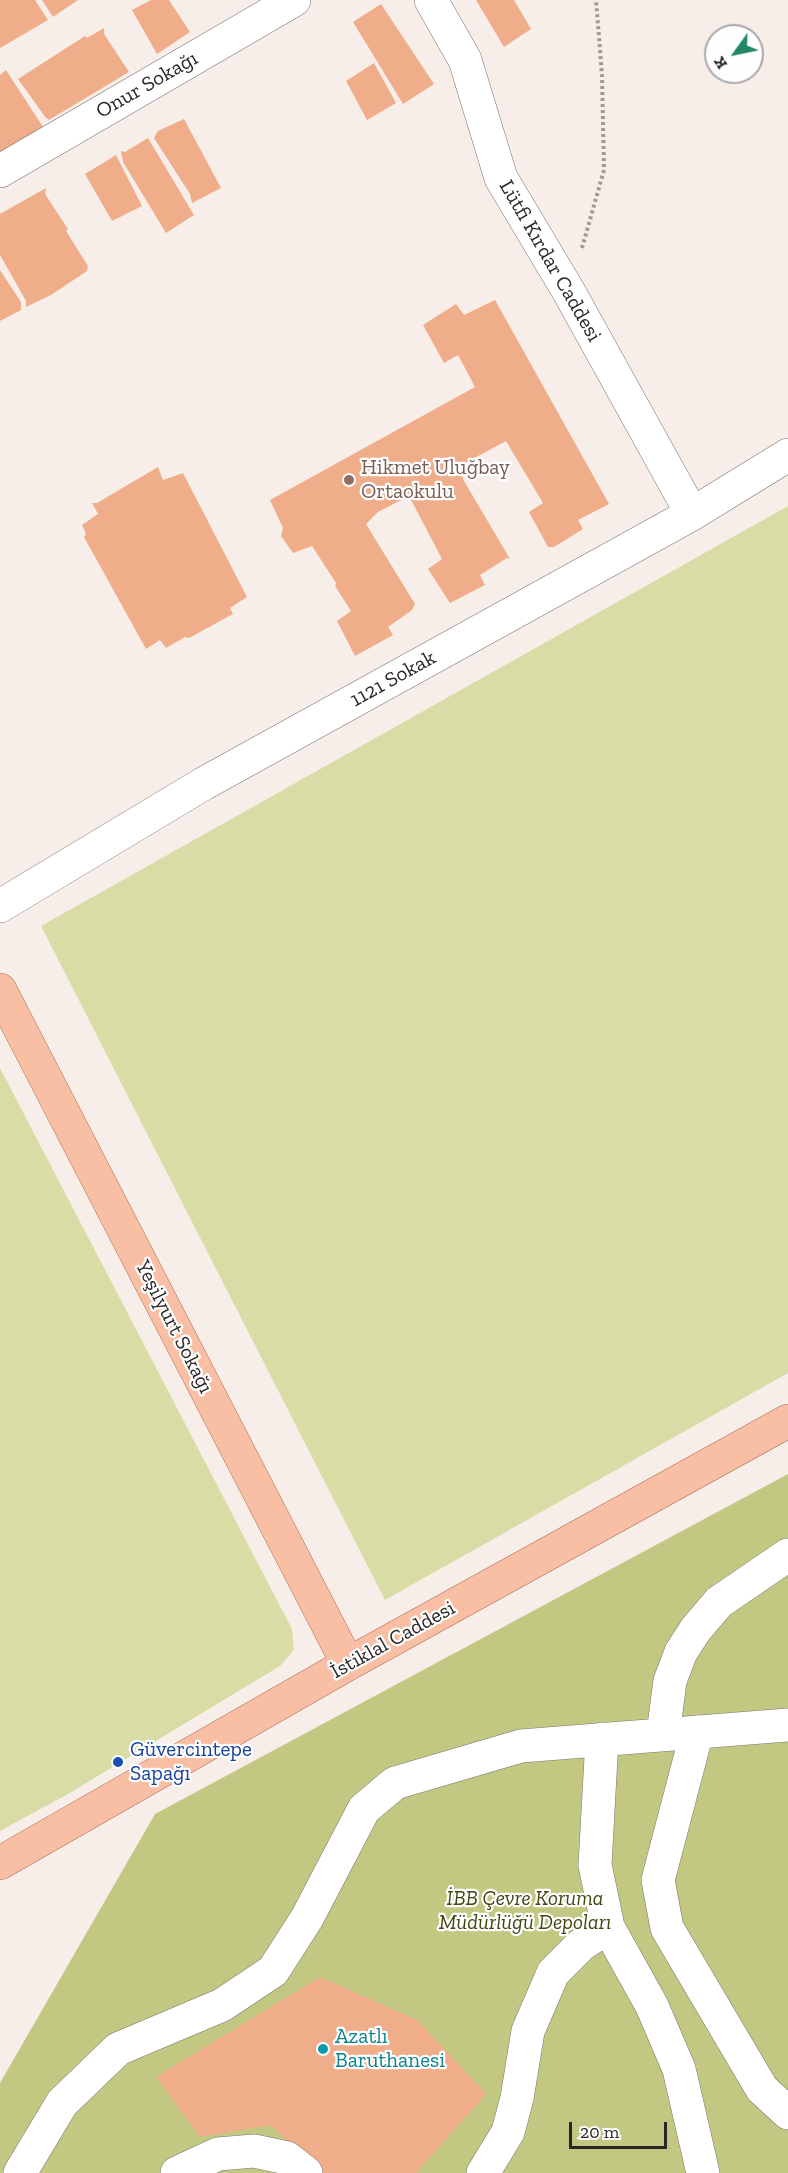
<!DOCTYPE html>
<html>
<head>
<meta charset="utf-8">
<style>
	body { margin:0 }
	#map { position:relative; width:788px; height:2173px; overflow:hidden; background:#f8eee9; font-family:"Zilla Slab",serif }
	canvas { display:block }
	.north { position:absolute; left:704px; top:24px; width:60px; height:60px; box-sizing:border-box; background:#fefefe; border:2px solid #aaa8a8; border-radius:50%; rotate:237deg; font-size:16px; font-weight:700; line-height:24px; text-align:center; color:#2b2726 }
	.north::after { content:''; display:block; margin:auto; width:21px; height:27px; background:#218864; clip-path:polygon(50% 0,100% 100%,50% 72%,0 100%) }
	.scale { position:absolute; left:569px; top:2122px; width:98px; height:27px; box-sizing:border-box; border:3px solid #2b2726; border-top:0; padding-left:8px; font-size:18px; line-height:21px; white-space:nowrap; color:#2b2726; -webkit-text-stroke:4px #fefefe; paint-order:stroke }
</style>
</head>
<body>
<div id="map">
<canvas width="788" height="2173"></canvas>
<div class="north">K</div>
<div class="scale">20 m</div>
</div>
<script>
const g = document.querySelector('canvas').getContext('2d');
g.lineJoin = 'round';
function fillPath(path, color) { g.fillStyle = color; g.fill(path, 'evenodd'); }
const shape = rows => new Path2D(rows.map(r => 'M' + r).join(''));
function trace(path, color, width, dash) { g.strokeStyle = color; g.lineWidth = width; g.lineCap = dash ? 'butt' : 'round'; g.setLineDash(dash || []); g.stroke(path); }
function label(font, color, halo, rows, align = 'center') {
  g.font = font + ' "Zilla Slab",serif'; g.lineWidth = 4.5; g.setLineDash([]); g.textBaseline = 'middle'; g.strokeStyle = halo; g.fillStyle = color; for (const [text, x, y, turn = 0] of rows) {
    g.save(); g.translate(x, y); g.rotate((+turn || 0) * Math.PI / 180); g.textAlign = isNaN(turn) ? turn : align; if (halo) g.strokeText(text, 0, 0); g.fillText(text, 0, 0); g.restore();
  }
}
fillPath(shape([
	[788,506,788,1373,385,1600,41,926],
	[0,1068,292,1629,294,1650,280,1666,68,1794,0,1831]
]), '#d7dda4');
fillPath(shape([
	[788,1474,788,2173,0,2173,0,2083,155,1814]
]), '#c2c882');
fillPath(shape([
	[0,0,35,0,48,20,0,48],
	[42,0,78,0,53,17],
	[151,0,169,0,190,32,157,54,132,10],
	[476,0,514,0,531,29,504,47],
	[381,4,434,84,403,104,353,22],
	[104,28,104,34,129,72,49,120,46,118,18,79,85,36,87,38],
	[374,63,396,103,367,120,346,81],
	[6,70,45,130,0,155,0,75],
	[184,119,221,188,192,203,190,194,154,138,158,131],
	[148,138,194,215,166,233,123,162,121,151,125,152],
	[116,155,142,206,112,221,85,174],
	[46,188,45,194,68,229,66,231,88,266,87,271,51,295,26,307,26,301,0,255,0,214],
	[0,270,21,302,21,310,0,321],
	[495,300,609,504,578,520,583,529,554,547,548,547,529,512,543,503,506,441,467,462,459,468,464,481,510,559,507,558,480,575,485,585,450,603,428,569,442,559,409,496,378,512,366,524,415,604,412,610,388,627,393,635,355,656,337,621,351,611,335,586,336,583,312,546,293,553,281,536,283,528,270,500,475,387,458,355,444,363,423,325,456,304,464,315],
	[158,467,163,480,183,473,247,597,230,608,233,614,189,638,185,637,166,648,160,640,146,649,84,537,86,534,82,525,98,514,92,503,97,503],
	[320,1977,417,2020,486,2094,416,2173,322,2173,271,2125,200,2137,156,2077]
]), '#efad89');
const minor = shape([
	[431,0,465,60,501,178,569,292,692,514],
	[0,171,294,0],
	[0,906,203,784,692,514,788,455],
	[697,1732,658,1880,667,1928,762,2089,788,2113],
	[663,1734,670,1681,681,1652,696,1629,719,1602,788,1555],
	[602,1739,595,1865,608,1927,652,2006,679,2069,703,2173],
	[20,2173,62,2103,118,2049,222,2005,273,1971,307,1918,364,1809,395,1783,521,1746,788,1725],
	[177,2173,218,2154,254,2151,287,2158,306,2173],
	[483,2173,508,2132,517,2098,528,2031,553,1973,581,1945,608,1927]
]);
const major = shape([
	[0,990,348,1664],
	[0,1863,348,1664,788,1421]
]);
trace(minor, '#7c746f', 34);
trace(major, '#ae6e51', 34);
trace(shape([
	[582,248,604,170,602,75,596,0]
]), '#a19996', 4, [3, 3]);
trace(minor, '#fff', 33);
trace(major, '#f9bfa4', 33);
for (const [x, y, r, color] of [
	[349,480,6,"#8d6e63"],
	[118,1762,6,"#1a4fb4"],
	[323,2049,6,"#0f9aa8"]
]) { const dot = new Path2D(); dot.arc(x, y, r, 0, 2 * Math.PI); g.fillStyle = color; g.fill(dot); trace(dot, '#fefefe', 2); }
label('21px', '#2b2726', '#fefefe', [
	["Onur Sokağı",147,85,-30],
	["Lütfi Kırdar Caddesi",550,261,60],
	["1121 Sokak",393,679,-29],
	["Yeşilyurt Sokağı",174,1327,63],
	["İstiklal Caddesi",393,1640,-29]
]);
label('21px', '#785e54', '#fefefe', [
	["Hikmet Uluğbay",361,468],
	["Ortaokulu",361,492]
], 'left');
label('21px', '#164399', '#fefefe', [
	["Güvercintepe",130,1750],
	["Sapağı",130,1774]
], 'left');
label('italic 21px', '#434611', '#fefefe', [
	["İBB Çevre Koruma",525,1899],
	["Müdürlüğü Depoları",525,1923]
]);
label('21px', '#0d838f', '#fefefe', [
	["Azatlı",335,2037],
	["Baruthanesi",335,2061]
], 'left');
</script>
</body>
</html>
